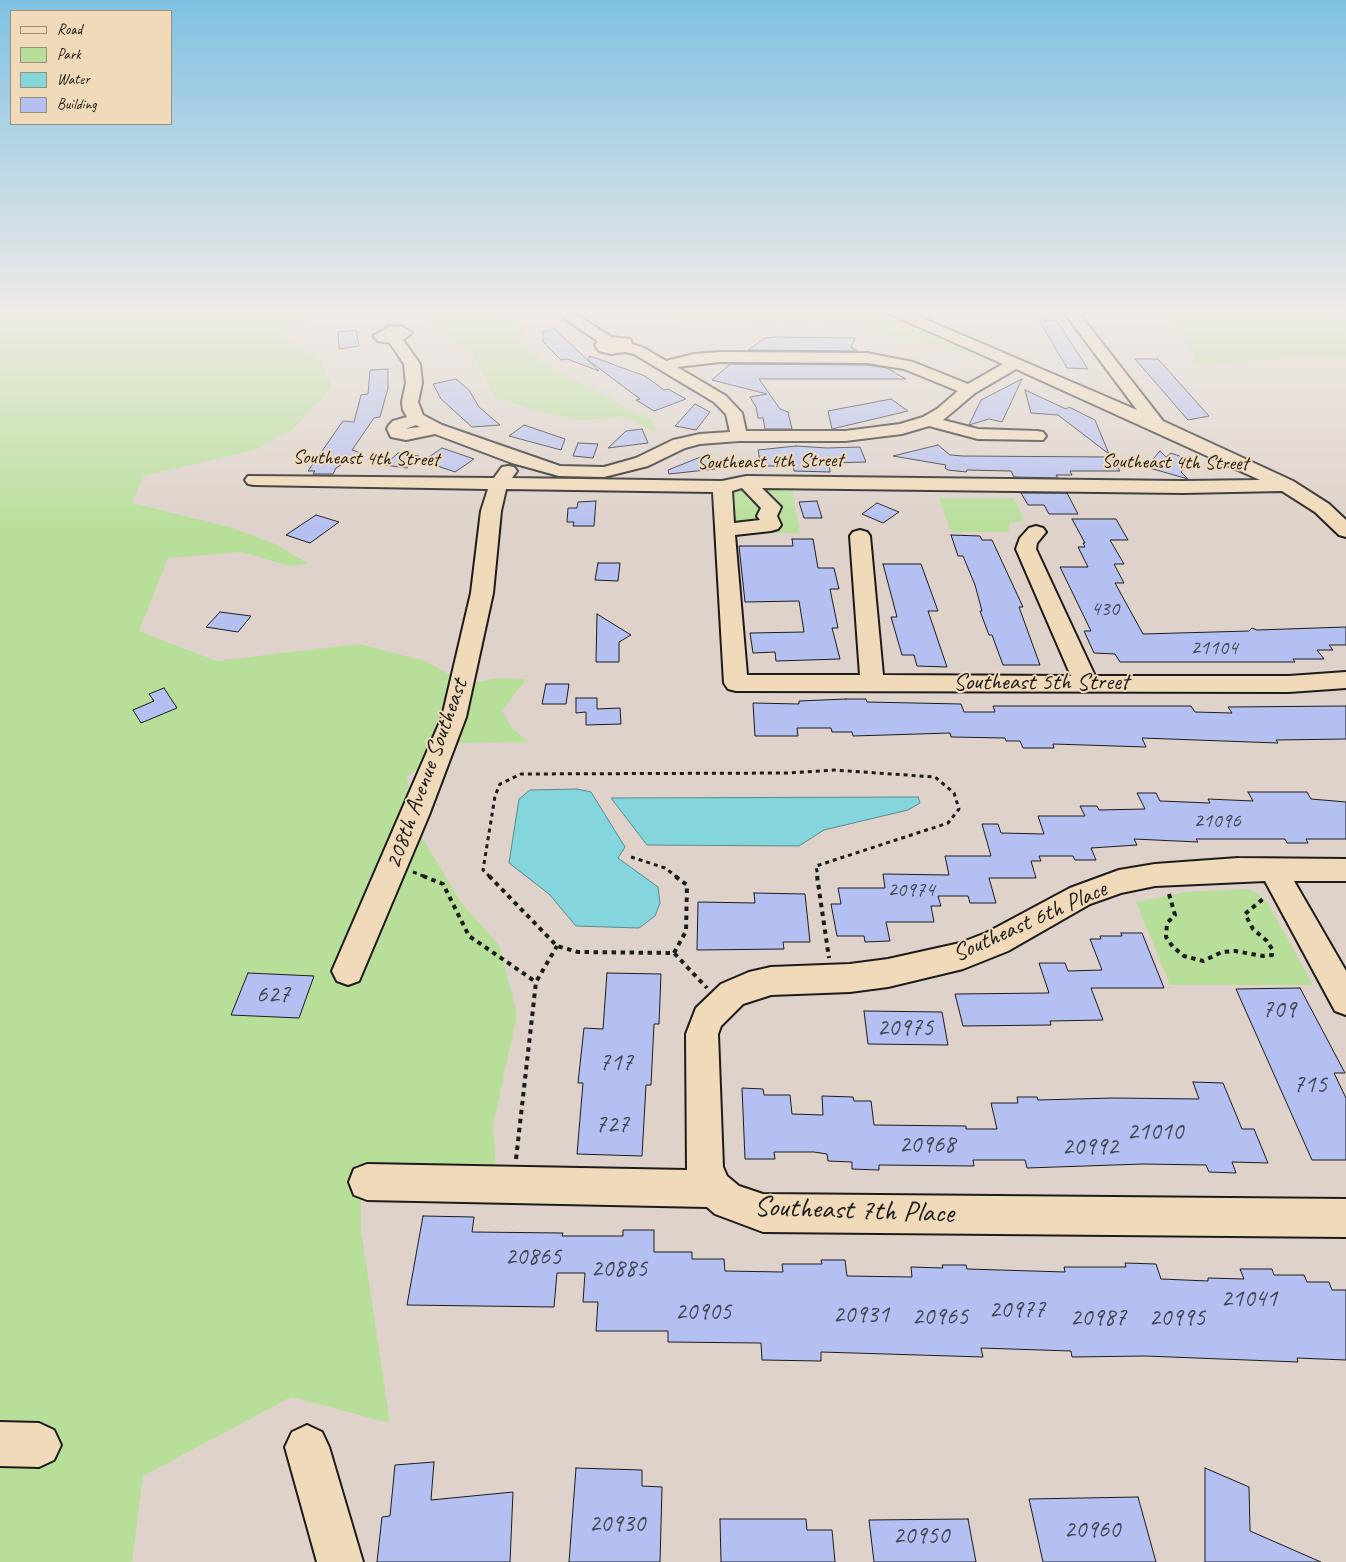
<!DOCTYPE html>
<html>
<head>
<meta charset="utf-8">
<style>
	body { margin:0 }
	#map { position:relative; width:1346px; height:1562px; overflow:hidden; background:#ded2ca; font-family:Caveat,sans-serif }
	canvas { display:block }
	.legend { position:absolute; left:10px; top:10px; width:162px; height:115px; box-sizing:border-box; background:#f0dab9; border:1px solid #9b8e7a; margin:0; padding:6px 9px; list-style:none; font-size:15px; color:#1c1c1c }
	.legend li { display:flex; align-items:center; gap:10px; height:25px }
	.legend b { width:25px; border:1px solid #9b8e7a }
</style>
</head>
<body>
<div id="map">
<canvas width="1346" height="1562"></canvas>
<ul class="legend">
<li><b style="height:6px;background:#f0dab9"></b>Road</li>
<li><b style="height:14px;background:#b8df9a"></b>Park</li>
<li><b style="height:14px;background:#84d5dc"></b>Water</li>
<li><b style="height:14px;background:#b4c0f1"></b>Building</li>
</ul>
</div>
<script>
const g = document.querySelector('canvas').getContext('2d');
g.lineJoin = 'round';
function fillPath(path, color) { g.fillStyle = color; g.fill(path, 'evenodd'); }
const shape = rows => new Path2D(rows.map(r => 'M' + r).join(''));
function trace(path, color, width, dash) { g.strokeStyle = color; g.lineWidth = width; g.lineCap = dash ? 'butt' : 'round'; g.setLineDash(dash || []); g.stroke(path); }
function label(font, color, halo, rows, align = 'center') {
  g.font = font + ' Caveat,sans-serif'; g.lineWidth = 4; g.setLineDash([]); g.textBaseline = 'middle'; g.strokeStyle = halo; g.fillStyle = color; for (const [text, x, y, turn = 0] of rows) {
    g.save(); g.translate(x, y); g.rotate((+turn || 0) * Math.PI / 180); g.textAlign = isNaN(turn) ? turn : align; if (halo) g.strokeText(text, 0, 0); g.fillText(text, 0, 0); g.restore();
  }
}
fillPath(shape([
	[0,311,337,311,313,320,283,337,319,358,332,387,293,429,255,450,143,476,132,503,229,527,275,544,309,564,289,566,243,552,168,558,139,631,216,661,359,644,425,661,467,684,500,678,526,679,502,711,513,729,529,742,453,743,407,777,417,829,462,904,499,945,517,1014,493,1126,496,1171,361,1167,361,1230,390,1423,291,1397,143,1476,132,1562,0,1562],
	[415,311,497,311,521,323,524,345,550,368,598,391,630,411,651,419,658,433,626,417,582,420,548,414,496,398,471,352,425,326],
	[626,311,882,311,934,331,984,360,937,346,869,332,809,327,704,324,653,319],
	[1162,311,1312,311,1346,318,1346,358,1289,357,1204,366,1190,361,1195,355,1170,327],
	[791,484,800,533,735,533,730,492,735,486],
	[939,498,1014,498,1024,520,1010,524,1008,532,951,532],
	[1248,889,1258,893,1268,903,1313,985,1170,985,1136,902,1186,892]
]), '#b8df9a');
const water = shape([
	[577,789,591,792,625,847,618,858,658,887,660,903,655,916,639,928,576,926,549,894,509,863,519,799,530,790,577,789],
	[918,797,920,803,908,810,824,830,799,846,647,845,611,798,918,797]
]);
fillPath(water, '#84d5dc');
trace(water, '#5a8b8f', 1);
const building = shape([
	[1039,320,1057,321,1088,369,1067,368,1039,320],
	[555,329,599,371,567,359,561,360,543,342,543,331,555,329],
	[356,330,359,346,339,349,338,332,356,330],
	[776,337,855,338,851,347,857,351,748,350,765,338,776,337],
	[590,356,645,376,664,390,668,389,686,399,654,411,636,400,640,399,588,360,590,356],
	[1135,359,1158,359,1209,416,1188,420,1135,359],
	[730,364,867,365,887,368,906,379,759,379,780,409,788,412,792,429,765,429,763,418,758,418,756,407,750,397,767,394,712,380,730,364],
	[388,369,388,388,380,417,374,418,352,450,361,453,336,468,333,474,313,474,315,471,308,471,343,421,354,422,361,395,368,394,370,370,388,369],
	[456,379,469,390,479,407,500,425,472,427,441,399,433,384,456,379],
	[1022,379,1002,422,989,419,969,425,981,400,1022,379],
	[1025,390,1066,409,1069,407,1095,420,1109,454,1058,415,1031,413,1025,390],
	[891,399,908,411,832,429,828,411,891,399],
	[695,404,710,412,696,430,675,426,695,404],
	[524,425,565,439,561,450,509,436,524,425],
	[642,429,648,443,608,448,626,431,642,429],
	[578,443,598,444,593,458,573,456,578,443],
	[938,445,950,455,963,456,1111,457,1120,471,1070,471,1072,475,1056,475,1058,478,1014,477,1011,471,967,470,966,472,948,470,945,468,946,465,893,456,938,445],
	[796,446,827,448,860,447,866,462,829,463,830,472,794,471,793,466,761,466,758,450,796,446],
	[442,448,474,459,455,472,423,461,442,448],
	[1160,451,1166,457,1171,453,1190,460,1181,472,1188,479,1146,467,1160,451],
	[398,453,419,456,407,468,385,465,398,453],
	[708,454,715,469,669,474,668,470,708,454],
	[1021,493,1067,493,1078,514,1049,514,1044,505,1028,505,1021,493],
	[596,501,594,526,573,526,574,522,567,522,568,508,577,508,578,502,596,501],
	[817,501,822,518,804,518,799,502,817,501],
	[877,503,899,512,883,523,862,514,877,503],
	[316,515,339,522,310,543,286,535,316,515],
	[1072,519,1116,519,1128,540,1110,540,1124,564,1114,564,1124,583,1115,583,1143,634,1249,631,1252,628,1257,630,1346,627,1346,645,1329,645,1333,650,1317,650,1324,659,1293,659,1295,662,1120,662,1115,654,1094,653,1084,631,1091,631,1060,567,1088,567,1078,547,1085,547,1083,543,1085,543,1072,519],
	[951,535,980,536,982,540,992,540,1023,607,1019,607,1040,665,1003,665,992,635,989,635,980,611,982,611,975,585,963,556,958,556,951,535],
	[792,539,813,539,818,568,834,568,839,589,830,589,838,628,832,628,840,659,776,661,775,652,753,653,750,633,804,632,799,601,745,602,739,546,793,546,792,539],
	[598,563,620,563,618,581,595,580,598,563],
	[883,564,921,564,938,611,928,611,947,667,917,666,914,655,902,655,891,617,897,617,883,564],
	[220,612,251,616,238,632,206,627,220,612],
	[597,614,631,635,619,642,619,662,596,662,597,614],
	[546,684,569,684,566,704,542,704,546,684],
	[164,688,177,708,141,723,133,710,154,701,149,694,164,688],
	[576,698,597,698,597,709,620,708,621,724,586,725,586,712,576,713,576,698],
	[846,699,866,699,867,702,961,704,964,712,995,712,993,706,1191,706,1195,712,1232,713,1228,707,1346,706,1346,739,1276,740,1278,743,1142,738,1146,747,1053,744,1054,748,1023,748,1020,741,1006,741,1005,738,951,737,950,733,853,736,852,732,832,732,831,728,797,728,798,736,755,736,753,703,799,704,799,701,846,699],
	[1248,792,1307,792,1311,799,1346,802,1346,839,1306,839,1308,843,1287,843,1285,839,1196,839,1198,842,1134,839,1137,845,1091,848,1096,860,1075,860,1073,856,1039,856,1041,861,1031,861,1036,878,989,878,996,903,970,903,968,896,938,896,941,906,931,906,934,922,886,922,890,941,865,942,864,936,837,936,831,904,841,904,838,888,885,888,883,874,949,875,945,856,991,856,982,824,998,824,1001,833,1044,834,1038,816,1085,816,1080,806,1097,806,1099,810,1145,809,1137,793,1156,793,1160,801,1210,803,1208,799,1253,801,1248,792],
	[754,893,805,894,810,942,783,942,784,949,697,950,698,902,755,903,754,893],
	[1121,933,1142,933,1164,988,1091,988,1103,1020,1050,1021,1051,1025,963,1026,955,994,1049,993,1039,963,1065,963,1068,971,1102,970,1090,939,1101,939,1100,936,1122,936,1121,933],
	[248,973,314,976,299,1018,231,1015,248,973],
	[607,973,661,974,659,1024,654,1024,651,1085,646,1085,642,1156,577,1154,583,1083,578,1083,584,1028,603,1029,607,973],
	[1300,988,1345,1073,1334,1073,1346,1098,1346,1160,1312,1160,1236,989,1300,988],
	[864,1011,942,1012,948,1045,868,1044,864,1011],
	[1193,1082,1223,1083,1242,1129,1254,1129,1268,1163,1232,1162,1236,1173,1209,1172,1206,1165,1143,1164,1027,1168,1025,1160,973,1160,974,1166,879,1165,879,1170,852,1169,852,1162,828,1161,827,1154,814,1152,774,1152,775,1159,745,1159,742,1088,763,1089,764,1095,790,1095,792,1114,823,1115,822,1096,853,1097,854,1101,871,1101,874,1125,966,1126,966,1129,997,1129,991,1103,1018,1103,1017,1097,1037,1097,1038,1100,1113,1098,1199,1099,1193,1082],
	[423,1216,474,1217,472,1232,563,1233,562,1236,623,1236,623,1230,654,1230,654,1252,692,1252,692,1259,724,1259,725,1271,783,1272,782,1264,822,1264,821,1260,845,1260,847,1276,912,1277,911,1267,943,1268,942,1265,966,1265,967,1269,1065,1272,1064,1267,1126,1267,1125,1263,1156,1264,1161,1279,1208,1281,1208,1278,1244,1279,1240,1269,1272,1269,1274,1275,1304,1275,1307,1282,1329,1282,1332,1290,1346,1290,1346,1360,1297,1358,1298,1362,1145,1356,1072,1357,1071,1351,981,1348,983,1357,821,1352,821,1361,762,1360,761,1343,668,1342,668,1331,596,1331,598,1302,583,1302,585,1273,557,1273,554,1307,407,1305,423,1216],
	[434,1462,431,1500,513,1492,510,1562,377,1562,382,1517,390,1516,395,1465,434,1462],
	[576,1468,642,1470,642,1486,662,1487,660,1562,569,1562,576,1468],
	[1205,1468,1249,1487,1250,1531,1321,1562,1205,1562,1205,1468],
	[1138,1497,1156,1562,1043,1562,1029,1499,1138,1497],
	[720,1519,806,1519,807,1530,832,1530,835,1562,721,1562,720,1519],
	[968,1519,976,1562,874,1562,869,1520,968,1519]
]);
fillPath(building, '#b4c0f1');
trace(building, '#1c1c1c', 1);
const minor = shape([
	[888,311,906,311,1137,410,1063,311,1077,311,1163,421,1293,481,1329,504,1346,520,1346,537,1339,535,1315,512,1282,491,1183,493,762,488,781,507,777,516,781,525,778,529,771,531,735,535,747,675,860,675,850,536,853,532,860,530,867,532,870,536,883,675,1071,676,1016,549,1020,538,1029,528,1036,526,1043,528,1046,532,1037,543,1036,549,1095,676,1289,676,1346,672,1346,688,1289,692,736,691,728,689,724,683,713,492,506,489,501,511,493,593,466,717,429,815,359,981,348,985,337,981,332,971,442,717,471,593,481,511,488,489,254,485,248,484,245,480,248,476,494,478,502,467,508,466,514,467,517,471,512,478,722,481,746,476,1183,481,1260,480,1016,369,975,393,943,420,978,429,1037,431,1043,432,1046,436,1043,440,978,439,929,426,902,434,845,441,739,441,700,444,685,448,648,466,604,477,559,476,512,463,435,434,406,440,391,437,387,429,389,425,393,421,407,417,403,410,402,402,406,383,404,364,390,343,378,341,373,336,390,326,403,327,412,333,403,340,420,364,422,383,418,402,423,415,442,425,560,466,604,467,636,458,673,440,700,434,730,432,726,414,714,402,634,354,625,352,611,354,599,351,595,345,598,341,566,320,564,317,566,314,576,314,611,337,630,339,632,344,644,348,666,361,694,354,720,352,867,353,913,362,968,384,1003,364,890,314,888,311],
	[720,362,867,363,904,369,958,391,937,409,923,417,900,424,845,431,746,431,742,413,726,396,677,367,720,362],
	[416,425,420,427,404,429,405,429,416,425],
	[742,488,761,508,757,516,760,520,734,523,732,491,742,488],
	[1238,858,1346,859,1346,881,1294,881,1346,971,1346,1015,1335,1011,1265,881,1155,886,1121,893,1090,904,1008,951,963,969,888,987,850,992,771,995,743,1004,721,1026,718,1034,723,1167,727,1176,739,1186,763,1194,1346,1199,1346,1237,763,1232,715,1214,707,1207,367,1200,354,1195,349,1182,354,1169,367,1164,687,1170,686,1034,696,1008,721,984,749,972,771,967,850,964,888,959,960,943,986,933,1070,888,1119,870,1155,864,1238,858],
	[0,1422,39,1423,54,1430,61,1445,54,1460,39,1467,0,1466,0,1422],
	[307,1425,322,1432,329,1447,363,1562,317,1562,285,1447,292,1432,307,1425]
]);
trace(minor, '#1c1c1c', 4);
trace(shape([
	[631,857,665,868,677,877],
	[413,872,426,877],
	[490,877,483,870,495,796,500,784,521,774,787,773,834,770,935,777,954,793,959,809,948,823,816,866,818,877]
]), '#1c1c1c', 3, [4, 4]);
trace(shape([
	[423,876,443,884,469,936,536,982],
	[489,876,557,946,578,952,674,953,707,988],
	[817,876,829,958],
	[1169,894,1175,915,1167,923,1166,937,1173,947,1184,956,1203,961,1222,952,1235,951,1263,956,1272,955,1272,949,1267,941,1253,929,1245,914,1264,898],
	[674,953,686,931,687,885,675,876],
	[516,1159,536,982,557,946]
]), '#1c1c1c', 4, [4.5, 4.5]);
fillPath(minor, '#f0dab9');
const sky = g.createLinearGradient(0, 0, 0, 530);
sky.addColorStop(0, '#80c1e3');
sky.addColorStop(0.59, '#f0ebe7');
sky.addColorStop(1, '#f0ebe700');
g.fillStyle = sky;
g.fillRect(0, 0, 1346, 530);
label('20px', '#1c1c1c', '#f0dab9', [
	["Southeast 4th Street",366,459,1],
	["Southeast 4th Street",770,462,-1],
	["Southeast 4th Street",1175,463,1]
]);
label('21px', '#424551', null, [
	["430",1105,609],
	["21104",1214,648],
	["21096",1217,821],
	["20974",911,890]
]);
label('24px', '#1c1c1c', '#f0dab9', [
	["Southeast 5th Street",1041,683],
	["208th Avenue Southeast",427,774,-70],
	["Southeast 6th Place",1030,922,-24]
]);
label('25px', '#424551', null, [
	["627",273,995],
	["709",1279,1010],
	["20975",905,1028],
	["717",616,1063],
	["715",1310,1085],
	["727",612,1125],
	["21010",1155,1132],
	["20968",927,1145],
	["20992",1090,1147],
	["20865",533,1257],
	["20885",619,1269],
	["21041",1249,1299],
	["20977",1017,1310],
	["20905",703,1312],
	["20931",861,1315],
	["20965",940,1317],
	["20987",1098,1318],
	["20995",1177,1318],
	["20930",617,1524],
	["20960",1092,1530],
	["20950",921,1536]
]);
label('29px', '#1c1c1c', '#f0dab9', [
	["Southeast 7th Place",854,1211,2]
]);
</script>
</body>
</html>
